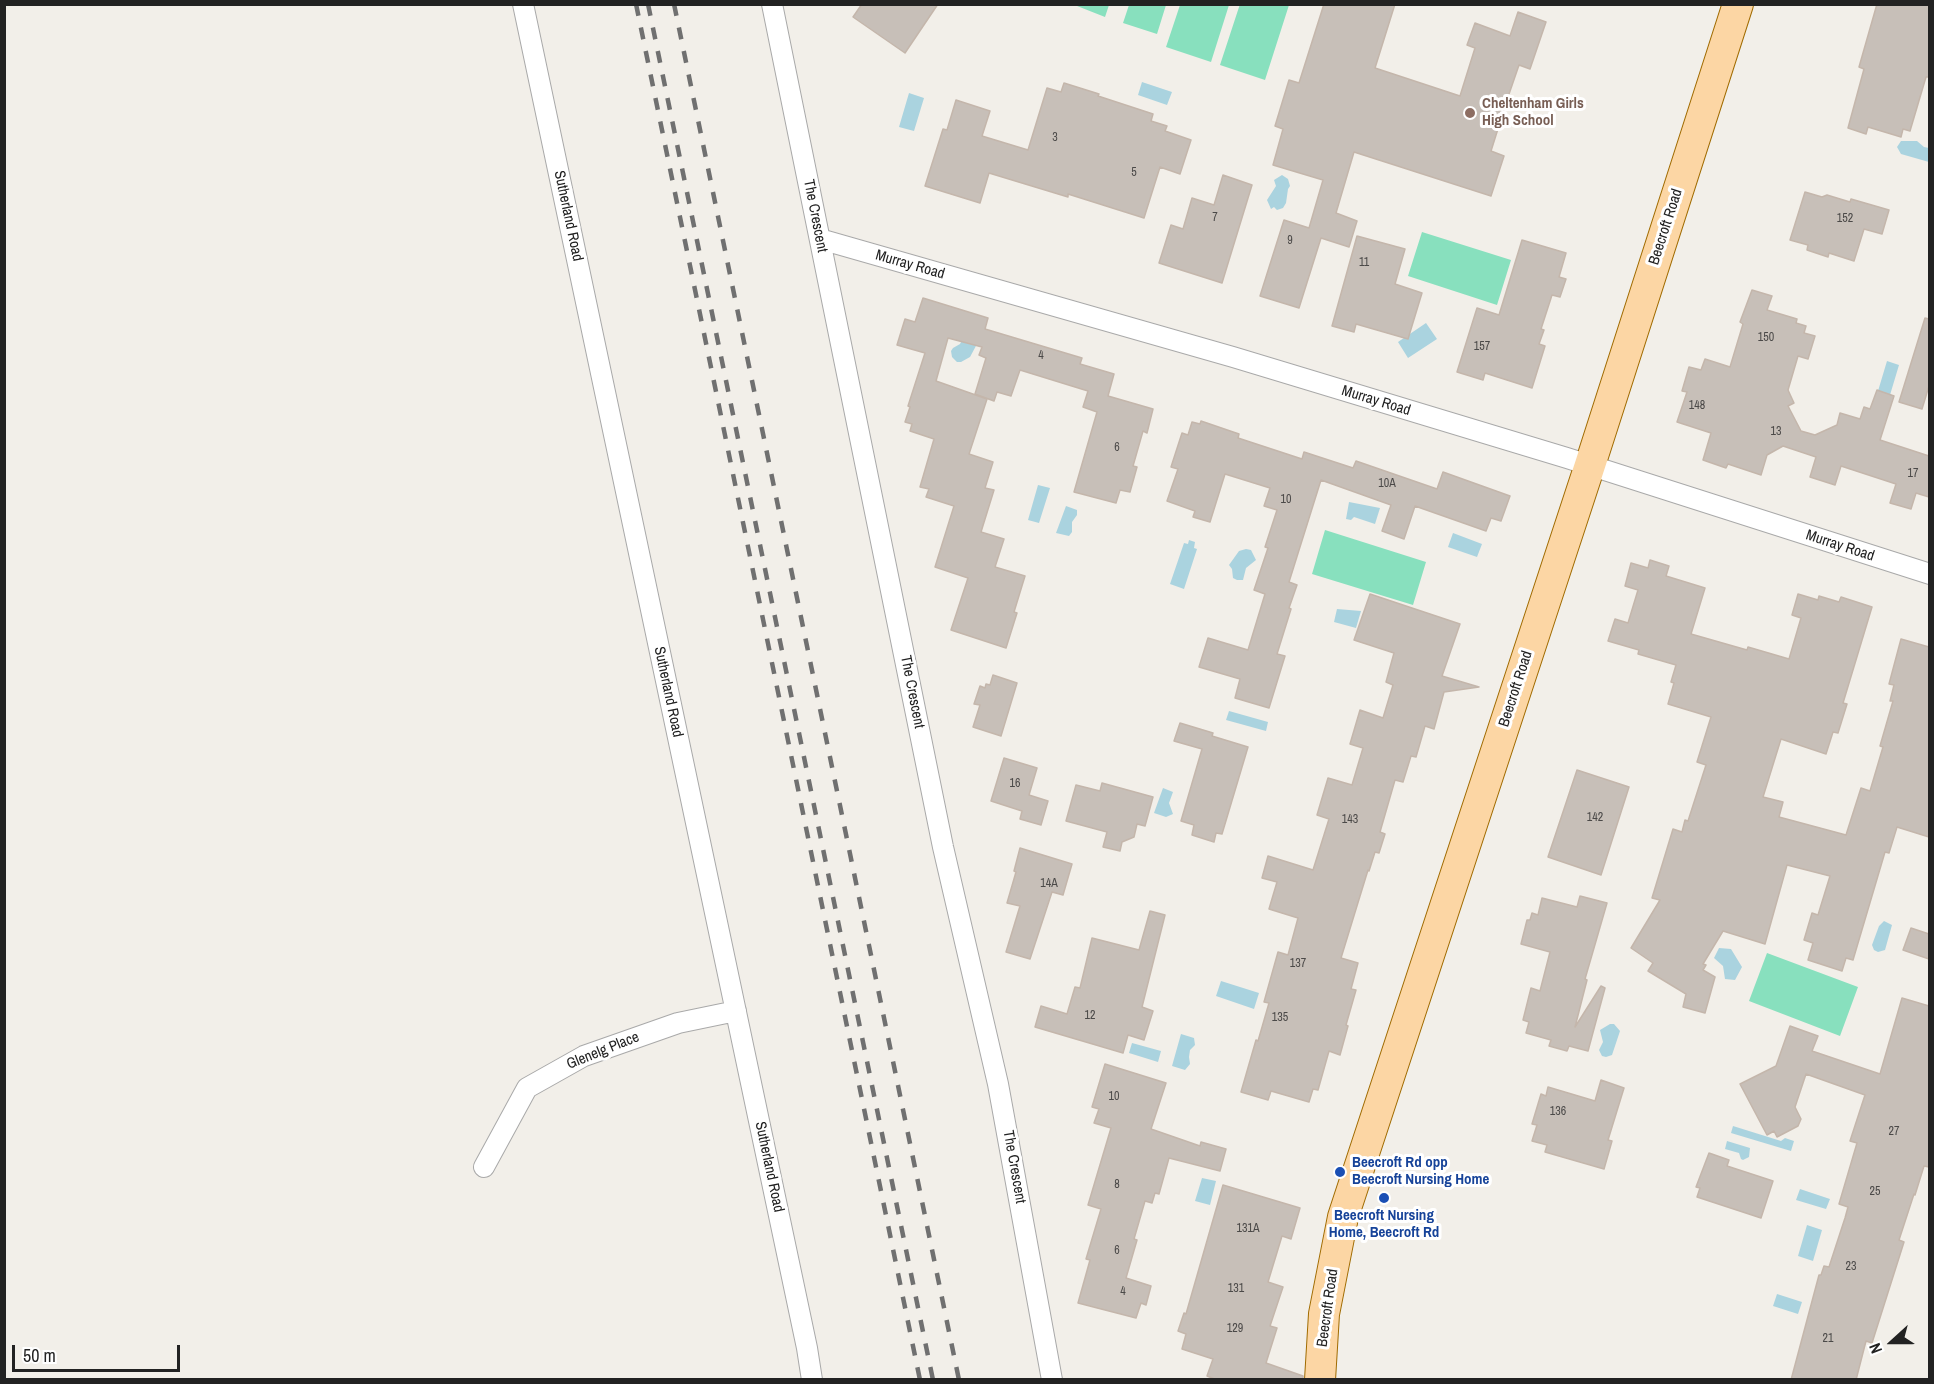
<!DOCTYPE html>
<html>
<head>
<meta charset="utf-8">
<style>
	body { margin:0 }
	#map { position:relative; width:1934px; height:1384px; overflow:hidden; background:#f2efe9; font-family:"Archivo Narrow",sans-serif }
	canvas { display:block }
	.frame { position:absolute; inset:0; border:6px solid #222; pointer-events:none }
	.north { position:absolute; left:1862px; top:1312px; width:60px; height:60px; -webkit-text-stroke:4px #fff; paint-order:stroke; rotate:249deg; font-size:16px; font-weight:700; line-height:24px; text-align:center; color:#222 }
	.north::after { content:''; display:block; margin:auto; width:21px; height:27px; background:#222; clip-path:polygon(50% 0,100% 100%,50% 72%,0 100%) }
	.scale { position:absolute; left:12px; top:1345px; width:168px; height:27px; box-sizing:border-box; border:3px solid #222; border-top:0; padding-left:8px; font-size:18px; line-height:21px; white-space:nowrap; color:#222; -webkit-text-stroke:4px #fff; paint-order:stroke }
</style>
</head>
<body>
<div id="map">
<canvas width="1934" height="1384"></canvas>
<div class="frame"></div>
<div class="north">N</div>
<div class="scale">50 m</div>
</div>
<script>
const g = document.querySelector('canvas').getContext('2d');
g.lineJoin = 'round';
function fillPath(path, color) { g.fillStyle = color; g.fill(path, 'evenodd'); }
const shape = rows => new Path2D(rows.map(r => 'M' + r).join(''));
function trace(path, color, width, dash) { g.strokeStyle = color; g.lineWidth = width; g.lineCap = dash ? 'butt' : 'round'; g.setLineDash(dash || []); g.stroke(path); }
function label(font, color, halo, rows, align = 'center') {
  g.font = font + ' "Archivo Narrow",sans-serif'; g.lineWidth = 6; g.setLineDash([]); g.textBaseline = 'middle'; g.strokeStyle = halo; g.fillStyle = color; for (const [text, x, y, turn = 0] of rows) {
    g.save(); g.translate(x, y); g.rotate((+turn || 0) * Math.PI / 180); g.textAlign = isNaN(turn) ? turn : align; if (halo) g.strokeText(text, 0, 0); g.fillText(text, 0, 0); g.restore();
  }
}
fillPath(shape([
	[1072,4,1109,4,1109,5,1105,17],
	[1240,4,1289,5,1265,80,1220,65],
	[1129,5,1166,5,1157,34,1123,23],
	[1180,5,1229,5,1211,62,1166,47],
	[1422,232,1511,260,1497,305,1408,276],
	[1325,530,1426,562,1413,605,1312,574],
	[1767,953,1858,987,1840,1036,1749,1001]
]), '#88e0be');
fillPath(shape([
	[1142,82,1172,92,1167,105,1138,95],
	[909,93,924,98,914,131,899,127],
	[1901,141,1917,141,1924,147,1929,148,1929,162,1901,154,1897,147],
	[1282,175,1288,179,1290,186,1288,189,1286,203,1283,208,1277,210,1274,207,1271,209,1267,200,1276,186,1274,180],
	[1426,323,1437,339,1408,358,1398,342],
	[963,338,977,344,970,357,961,362,957,362,952,357,951,351,953,348,960,344],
	[1887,361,1899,365,1890,395,1878,391],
	[1038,485,1050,488,1039,523,1028,520],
	[1349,502,1380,508,1375,524,1354,517,1351,520,1346,519],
	[1066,506,1077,510,1077,515,1072,522,1072,532,1069,536,1056,533],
	[1453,533,1482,544,1477,557,1448,547],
	[1189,540,1195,542,1194,548,1197,549,1184,589,1170,584,1184,543,1188,544],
	[1246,549,1251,550,1256,560,1246,568,1243,580,1237,580,1233,578,1232,569,1229,565,1239,551],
	[1337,609,1361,611,1356,628,1334,622],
	[1229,711,1268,722,1266,731,1226,720],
	[1163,788,1173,792,1169,803,1173,814,1166,817,1154,813],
	[1884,921,1892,925,1885,950,1878,952,1874,950,1872,945,1879,926],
	[1719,948,1731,949,1742,967,1735,980,1725,979,1723,966,1714,958],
	[1221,981,1259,993,1254,1009,1216,996],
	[1610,1024,1614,1024,1620,1031,1612,1055,1606,1057,1602,1056,1599,1050,1603,1042,1600,1030],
	[1181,1034,1194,1038,1195,1045,1190,1050,1189,1057,1190,1064,1185,1070,1172,1066],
	[1132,1043,1161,1051,1158,1062,1129,1053],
	[1733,1126,1781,1141,1785,1138,1794,1141,1791,1151,1731,1133],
	[1727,1141,1750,1148,1749,1157,1743,1160,1741,1159,1739,1153,1725,1149],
	[1202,1178,1216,1181,1210,1205,1195,1201],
	[1800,1189,1830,1199,1826,1209,1796,1200],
	[1807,1225,1822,1230,1813,1261,1798,1256],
	[1777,1294,1802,1302,1798,1314,1773,1306]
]), '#aad3df');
const building = shape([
	[862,4,938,4,905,53,853,17,862,4],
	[1324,4,1395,4,1375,68,1460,96,1475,48,1467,45,1475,23,1510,36,1518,12,1546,22,1530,69,1519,65,1508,97,1491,151,1504,156,1491,196,1354,152,1336,213,1357,221,1349,247,1321,238,1299,308,1260,296,1284,220,1309,228,1323,180,1273,165,1283,129,1275,126,1289,80,1299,83,1324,4],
	[1877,4,1929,4,1929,77,1926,77,1910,131,1903,129,1901,137,1868,127,1866,134,1848,128,1864,69,1859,67,1877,4],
	[1064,83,1099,94,1098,96,1153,114,1151,121,1167,126,1165,131,1191,140,1180,174,1160,167,1144,218,1068,194,1068,197,989,173,980,203,925,186,943,129,947,130,956,100,990,111,982,136,1028,150,1047,88,1061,92,1064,83],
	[1223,175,1252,185,1222,283,1159,263,1171,225,1183,229,1192,198,1214,205,1223,175],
	[1805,192,1822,197,1827,195,1850,202,1851,199,1889,210,1882,234,1864,229,1854,261,1829,253,1828,257,1807,250,1808,245,1790,240,1805,192],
	[1357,236,1405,249,1395,284,1422,293,1408,339,1356,324,1354,332,1332,326,1357,236],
	[1522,240,1566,253,1559,277,1566,279,1560,297,1552,295,1541,329,1544,330,1539,344,1545,346,1532,388,1485,373,1483,380,1457,372,1477,308,1499,315,1522,240],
	[1752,290,1772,296,1767,310,1797,319,1796,323,1806,326,1804,333,1815,336,1808,359,1798,356,1788,390,1794,403,1788,406,1801,431,1815,435,1837,425,1840,413,1860,419,1864,407,1870,409,1877,390,1894,396,1880,440,1929,456,1929,497,1916,493,1911,509,1890,503,1896,484,1841,466,1835,485,1810,477,1816,457,1783,446,1767,455,1761,475,1728,464,1726,468,1703,460,1711,433,1677,422,1687,392,1682,391,1689,367,1701,370,1705,359,1730,367,1743,324,1740,322,1752,290],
	[923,298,988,318,985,329,1082,358,1080,364,1114,374,1108,396,1153,409,1147,433,1143,431,1133,466,1137,467,1130,492,1120,490,1116,503,1074,492,1097,412,1083,407,1088,391,1020,370,1011,396,997,392,994,401,975,394,986,358,979,355,982,347,948,338,936,381,987,399,969,454,993,462,985,488,994,490,981,532,1004,539,995,567,1025,576,1014,612,1017,613,1006,648,951,630,968,578,935,567,954,506,926,497,929,489,920,487,934,439,910,431,912,424,905,422,910,407,908,406,925,353,897,345,905,319,915,322,923,298],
	[1925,318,1929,319,1929,386,1922,409,1899,402,1925,318],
	[1201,421,1239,434,1238,438,1302,459,1304,452,1353,468,1356,461,1437,489,1443,472,1510,496,1501,521,1491,518,1486,531,1415,506,1404,539,1382,531,1391,505,1321,480,1289,582,1297,585,1289,608,1291,609,1277,654,1285,656,1269,708,1235,698,1240,679,1199,667,1208,638,1248,650,1265,594,1254,590,1268,548,1265,547,1277,510,1264,506,1270,488,1225,474,1210,522,1193,517,1195,511,1167,501,1178,469,1171,467,1182,433,1188,435,1192,422,1200,424,1201,421],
	[1650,560,1669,566,1666,576,1705,588,1691,634,1747,650,1748,647,1789,659,1801,618,1792,615,1798,594,1818,600,1819,596,1839,602,1841,597,1872,607,1843,703,1847,704,1838,733,1833,732,1826,754,1781,739,1763,797,1783,802,1779,817,1846,835,1861,788,1870,791,1883,747,1880,746,1893,701,1890,701,1894,685,1889,684,1901,639,1929,647,1929,837,1897,827,1889,853,1885,852,1853,960,1846,958,1842,971,1808,960,1813,943,1804,940,1812,913,1818,915,1830,876,1787,865,1765,944,1723,931,1703,964,1706,965,1703,970,1715,977,1705,1013,1683,1007,1686,994,1648,971,1653,963,1631,948,1660,900,1652,898,1673,829,1682,832,1685,820,1688,821,1706,765,1697,762,1711,717,1668,704,1674,683,1671,682,1676,665,1638,654,1639,650,1608,641,1615,619,1628,623,1638,590,1625,586,1631,563,1648,568,1650,560],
	[1370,594,1460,624,1442,676,1479,687,1444,692,1434,729,1425,726,1416,757,1411,756,1403,782,1395,780,1380,832,1385,834,1379,853,1375,852,1369,871,1368,870,1341,958,1358,963,1351,989,1356,990,1346,1025,1348,1026,1340,1055,1329,1051,1318,1090,1313,1089,1309,1102,1271,1091,1268,1100,1241,1092,1256,1040,1258,1041,1269,1003,1264,1002,1278,952,1288,955,1298,918,1269,909,1277,882,1262,878,1268,856,1313,870,1329,819,1317,815,1328,778,1352,785,1363,748,1350,744,1360,710,1383,718,1393,685,1386,682,1394,653,1354,640,1370,594],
	[993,675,1017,683,1001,736,973,727,980,705,974,704,980,686,985,688,986,684,990,685,993,675],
	[1180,723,1213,733,1212,736,1248,747,1222,834,1216,833,1214,842,1192,835,1194,825,1181,821,1202,749,1174,741,1180,723],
	[1004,758,1037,768,1029,795,1048,801,1041,825,1020,819,1022,811,991,801,1004,758],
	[1577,770,1629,787,1601,875,1548,857,1577,770],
	[1102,783,1153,797,1145,826,1137,824,1134,837,1122,842,1120,851,1103,847,1107,832,1066,821,1076,785,1100,791,1102,783],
	[1020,848,1072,864,1063,895,1052,892,1030,959,1006,952,1020,906,1007,903,1016,872,1014,871,1020,848],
	[1580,896,1607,903,1585,979,1587,980,1575,1027,1601,986,1605,988,1588,1051,1569,1046,1567,1051,1549,1046,1551,1040,1526,1033,1529,1022,1523,1020,1531,988,1540,991,1550,952,1521,944,1527,920,1530,920,1532,913,1538,915,1542,898,1577,907,1580,896],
	[1150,911,1165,915,1142,1007,1153,1011,1144,1040,1128,1035,1123,1053,1035,1027,1041,1006,1067,1014,1075,987,1080,988,1092,938,1139,950,1150,911],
	[1911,928,1929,934,1929,959,1903,950,1911,928],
	[1902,998,1929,1006,1929,1167,1924,1166,1915,1195,1914,1194,1899,1240,1904,1242,1872,1343,1866,1341,1856,1380,1791,1380,1819,1275,1821,1275,1824,1266,1829,1267,1845,1218,1848,1207,1839,1204,1857,1143,1850,1141,1865,1095,1806,1074,1795,1107,1801,1119,1798,1126,1777,1137,1774,1131,1767,1135,1740,1084,1776,1066,1790,1026,1818,1036,1812,1051,1880,1074,1902,998],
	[1105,1064,1166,1083,1151,1129,1200,1146,1201,1142,1226,1149,1220,1171,1169,1158,1159,1194,1155,1193,1152,1203,1145,1201,1134,1239,1137,1240,1126,1278,1151,1286,1146,1305,1141,1303,1136,1318,1078,1303,1090,1260,1086,1259,1101,1209,1088,1205,1111,1128,1094,1123,1099,1109,1092,1107,1105,1064],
	[1601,1080,1624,1088,1608,1140,1612,1141,1604,1169,1545,1152,1547,1145,1532,1141,1537,1125,1532,1124,1541,1094,1546,1096,1548,1087,1595,1101,1601,1080],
	[1709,1153,1729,1160,1727,1166,1773,1181,1761,1218,1697,1197,1700,1188,1696,1187,1709,1153],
	[1223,1185,1300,1208,1291,1239,1282,1236,1268,1282,1283,1287,1270,1326,1277,1328,1266,1363,1303,1376,1303,1380,1217,1380,1207,1376,1213,1359,1182,1349,1186,1334,1178,1331,1184,1313,1186,1314,1223,1185]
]);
fillPath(building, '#c7bfb8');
trace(building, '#c4b6ab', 1.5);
const street = shape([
	[523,4,807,1348,812,1380],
	[772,4,943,847,998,1084,1052,1380],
	[820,239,1233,357,1567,458,1930,574],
	[484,1167,527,1088,584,1056,678,1023,736,1011]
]);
const primary = shape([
	[1320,1380,1324,1314,1343,1217,1590,465,1738,4]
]);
trace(street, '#a9a9a9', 22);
trace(primary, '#a06b00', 32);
trace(street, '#fff', 20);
trace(primary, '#fcd6a4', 30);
trace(shape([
	[636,4,920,1380],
	[648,4,933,1380],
	[674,4,959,1380]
]), '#707070', 4.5, [12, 12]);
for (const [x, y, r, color] of [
	[1470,113,6,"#8d6e63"],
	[1340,1172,6,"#1a4fb4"],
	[1384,1198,6,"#1a4fb4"]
]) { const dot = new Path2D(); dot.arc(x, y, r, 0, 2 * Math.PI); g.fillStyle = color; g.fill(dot); trace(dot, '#fff', 2); }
label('12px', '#4b4948', null, [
	["3",1055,138],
	["5",1134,173],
	["7",1215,218],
	["152",1845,219],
	["9",1290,241],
	["11",1364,263],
	["150",1766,338],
	["157",1482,347],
	["4",1041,356],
	["148",1697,406],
	["13",1776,432],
	["6",1117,448],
	["17",1913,474],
	["10A",1387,484],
	["10",1286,500],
	["16",1015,784],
	["142",1595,818],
	["143",1350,820],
	["14A",1049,884],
	["137",1298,964],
	["12",1090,1016],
	["135",1280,1018],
	["10",1114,1097],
	["136",1558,1112],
	["27",1894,1132],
	["8",1117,1185],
	["25",1875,1192],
	["131A",1248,1229],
	["6",1117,1251],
	["23",1851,1267],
	["131",1236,1289],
	["4",1123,1292],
	["129",1235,1329],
	["21",1828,1339]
]);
label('bold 15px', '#785e54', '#fff', [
	["Cheltenham Girls",1482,104],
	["High School",1482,121]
], 'left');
label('15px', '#222', '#fff', [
	["Sutherland Road",568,216,78],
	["The Crescent",815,216,79],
	["Beecroft Road",1666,227,-72],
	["Murray Road",910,265,16],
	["Murray Road",1376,401,17],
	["Murray Road",1840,546,18],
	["Beecroft Road",1516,689,-72],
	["Sutherland Road",668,692,78],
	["The Crescent",912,692,79],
	["Glenelg Place",603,1051,-22],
	["Sutherland Road",769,1167,78],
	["The Crescent",1014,1167,80],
	["Beecroft Road",1328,1308,-82]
]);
label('bold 15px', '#164399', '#fff', [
	["Beecroft Rd opp",1352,1163],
	["Beecroft Nursing Home",1352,1180],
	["Beecroft Nursing",1384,1216,"center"],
	["Home, Beecroft Rd",1384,1233,"center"]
], 'left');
</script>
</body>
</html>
